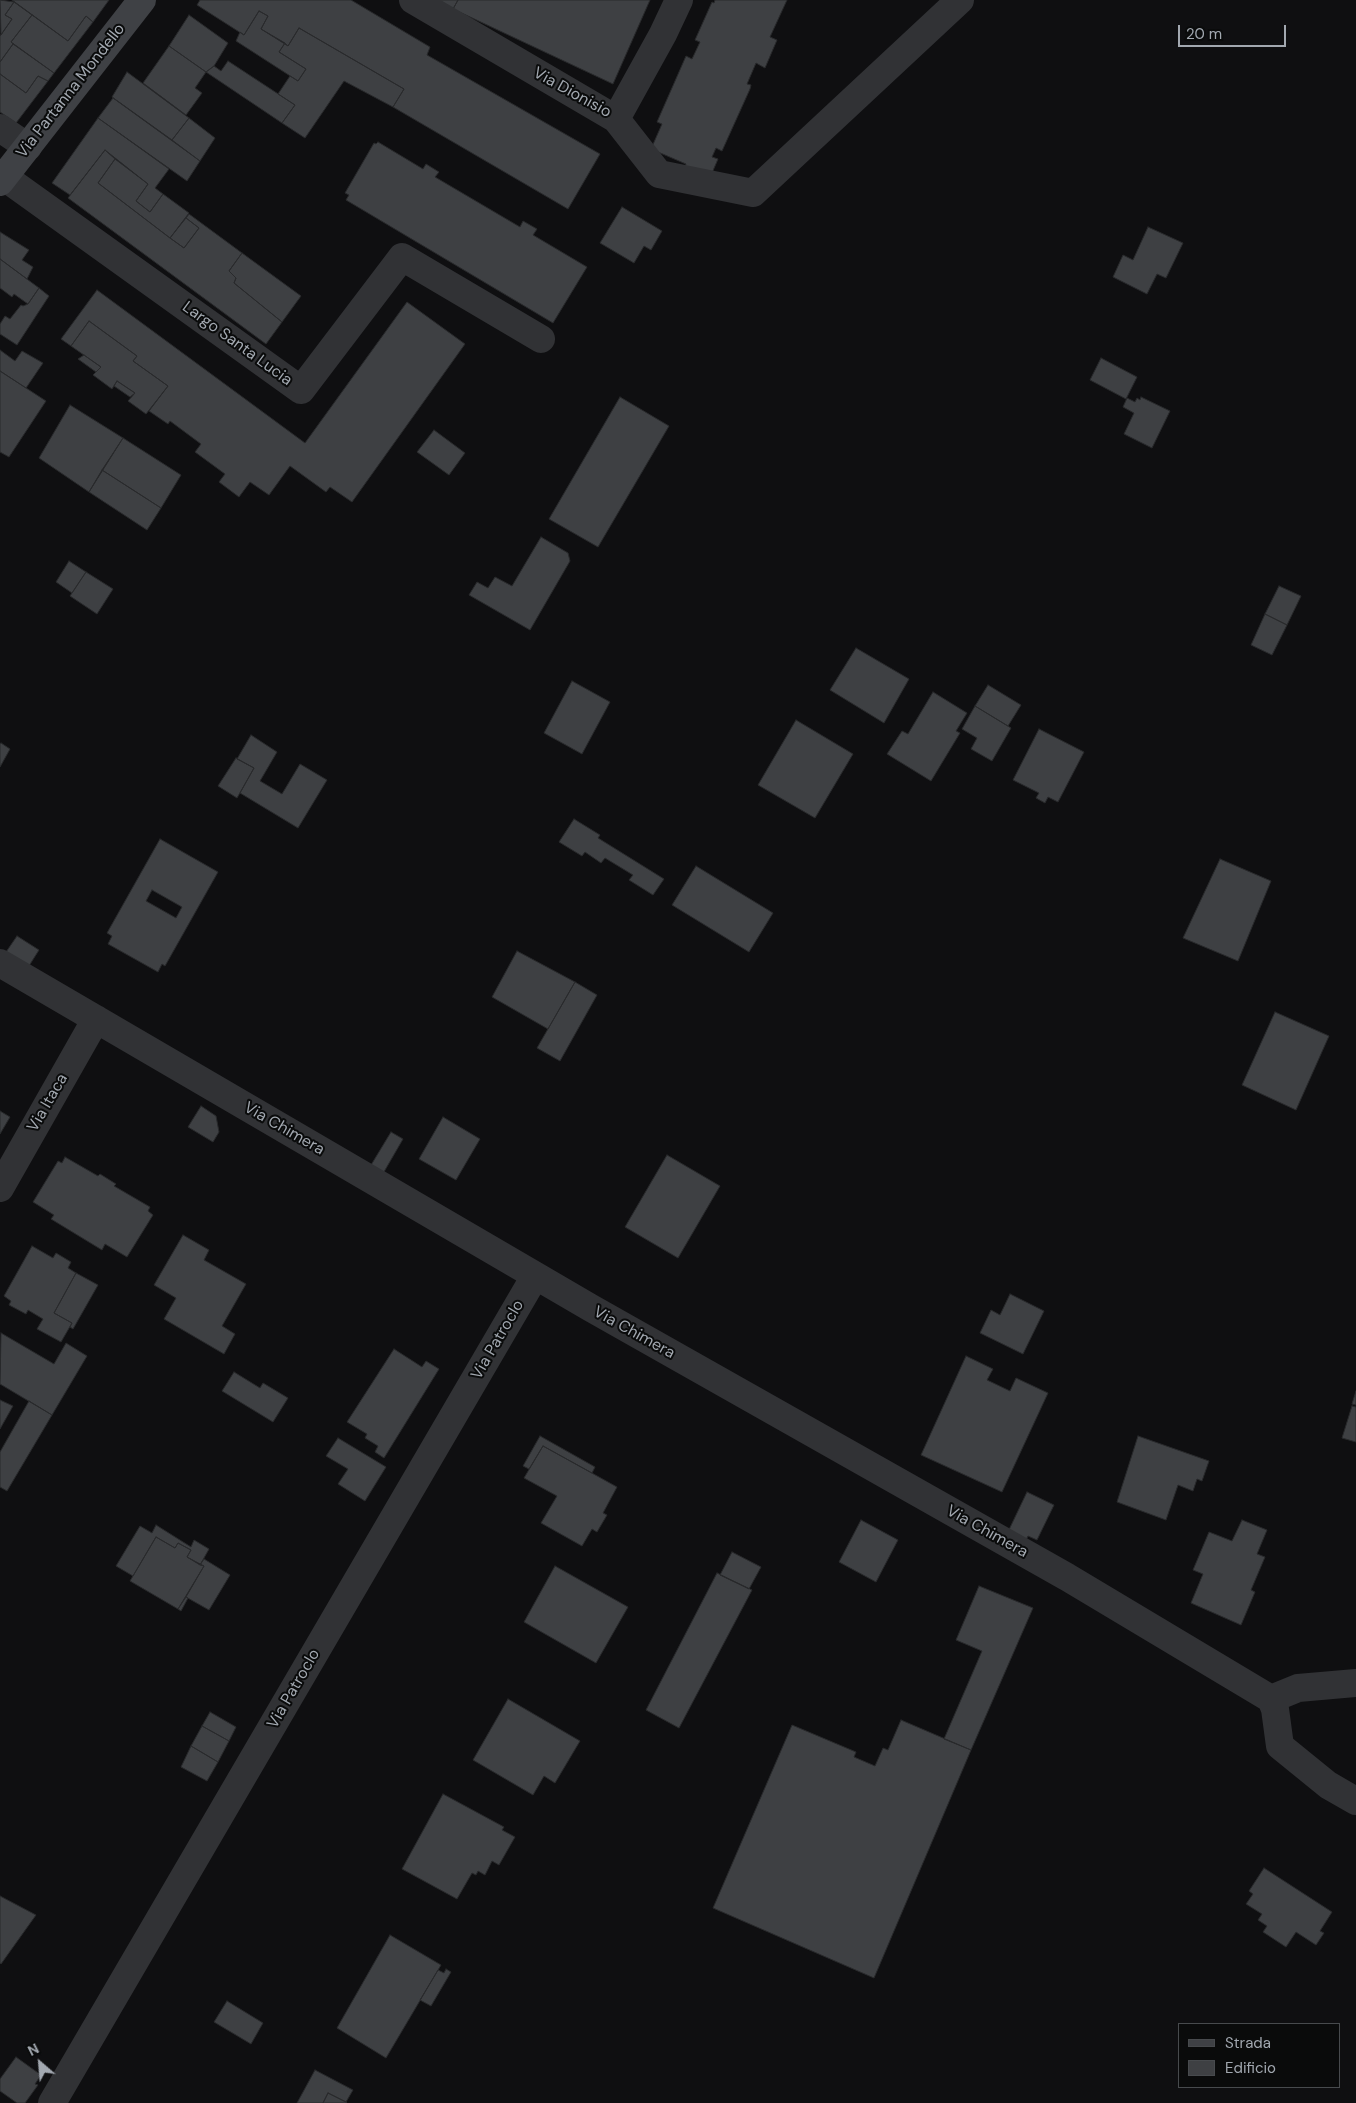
<!DOCTYPE html>
<html>
<head>
<meta charset="utf-8">
<style>
	body { margin:0 }
	#map { position:relative; width:1356px; height:2103px; overflow:hidden; background:#0f0f11; font-family:"DM Sans",sans-serif }
	canvas { display:block }
	.legend { position:absolute; left:1178px; top:2023px; width:162px; height:65px; box-sizing:border-box; background:#0a0b0b; border:1px solid #474a4d; margin:0; padding:6px 9px; list-style:none; font-size:15px; color:#a2a8b0 }
	.legend li { display:flex; align-items:center; gap:10px; height:25px }
	.legend b { width:25px; border:1px solid #474a4d }
	.north { position:absolute; left:15px; top:2038px; width:50px; height:50px; -webkit-text-stroke:4px #0a0b0b; paint-order:stroke; rotate:333deg; font-size:14px; font-weight:700; line-height:20px; text-align:center; color:#a2a8b0 }
	.north::after { content:''; display:block; margin:auto; width:18px; height:22px; background:#a2a8b0; clip-path:polygon(50% 0,100% 100%,50% 72%,0 100%) }
	.scale { position:absolute; left:1178px; top:25px; width:108px; height:22px; box-sizing:border-box; border:2px solid #a2a8b0; border-top:0; padding-left:6px; font-size:15px; line-height:18px; white-space:nowrap; color:#a2a8b0; -webkit-text-stroke:4px #0a0b0b; paint-order:stroke }
</style>
</head>
<body>
<div id="map">
<canvas width="1356" height="2103"></canvas>
<ul class="legend">
<li><b style="height:6px;background:#3f4145"></b>Strada</li>
<li><b style="height:14px;background:#3e4043"></b>Edificio</li>
</ul>
<div class="north">N</div>
<div class="scale">20 m</div>
</div>
<script>
const g = document.querySelector('canvas').getContext('2d');
g.lineJoin = 'round';
function fillPath(path, color) { g.fillStyle = color; g.fill(path, 'evenodd'); }
const shape = rows => new Path2D(rows.map(r => 'M' + r).join(''));
function trace(path, color, width, dash) { g.strokeStyle = color; g.lineWidth = width; g.lineCap = dash ? 'butt' : 'round'; g.setLineDash(dash || []); g.stroke(path); }
function label(font, color, halo, rows, align = 'center') {
  g.font = font + ' "DM Sans",sans-serif'; g.lineWidth = 4; g.setLineDash([]); g.textBaseline = 'middle'; g.strokeStyle = halo; g.fillStyle = color; for (const [text, x, y, turn = 0] of rows) {
    g.save(); g.translate(x, y); g.rotate((+turn || 0) * Math.PI / 180); g.textAlign = isNaN(turn) ? turn : align; if (halo) g.strokeText(text, 0, 0); g.fillText(text, 0, 0); g.restore();
  }
}
const building = shape([
	[0,0,14,2,5,15,12,19,1,35,0,0],
	[12,0,109,0,93,22,86,16,68,41,12,0],
	[200,0,351,0,430,47,427,55,600,154,568,209,393,107,404,89,299,28,288,46,261,29,268,16,259,11,244,35,197,5,200,0],
	[432,0,458,0,453,9,432,0],
	[458,0,650,0,613,84,453,9,458,0],
	[715,0,787,0,770,37,777,40,765,68,756,63,747,84,751,85,750,89,722,151,716,148,712,157,718,159,709,180,684,169,686,164,651,149,662,124,657,122,686,56,692,59,700,42,695,40,712,2,714,3,715,0],
	[14,2,32,15,11,42,13,44,0,62,0,36,12,19,5,15,14,2],
	[259,11,268,16,261,29,285,43,279,52,306,69,298,81,236,41,240,32,244,35,259,11],
	[32,15,68,41,86,16,93,22,54,73,11,42,32,15],
	[189,15,228,43,214,66,206,72,169,46,189,15],
	[299,28,404,89,393,107,344,81,305,138,282,123,295,105,278,94,290,76,298,81,306,69,279,52,285,43,288,46,299,28],
	[13,44,54,73,48,81,38,76,26,93,0,74,0,62,13,44],
	[169,46,206,72,195,88,202,93,186,115,143,83,169,46],
	[228,61,295,105,282,123,206,72,214,66,221,71,228,61],
	[127,72,189,118,172,140,112,97,127,72],
	[0,74,26,93,38,76,48,81,16,123,0,112,0,74],
	[113,98,200,161,187,181,98,118,113,98],
	[98,118,169,169,155,188,163,194,150,212,136,201,148,184,105,150,70,195,52,183,98,118],
	[189,118,215,138,200,161,172,140,189,118],
	[378,142,423,169,426,164,439,172,435,177,520,227,523,221,537,229,533,235,587,267,553,323,346,200,349,195,345,193,374,143,376,144,378,142],
	[105,150,115,159,98,183,170,238,184,248,199,228,186,218,189,214,242,253,229,271,236,278,234,283,282,322,266,344,68,198,105,150],
	[115,159,148,184,136,201,150,212,163,194,189,213,170,238,98,183,115,159],
	[622,207,662,231,651,250,644,246,634,263,600,243,622,207],
	[186,218,199,228,184,248,170,238,186,218],
	[1148,227,1183,243,1166,278,1157,274,1147,294,1113,277,1123,255,1133,260,1148,227],
	[0,232,29,250,22,260,33,267,27,279,0,259,0,232],
	[242,253,301,296,282,322,234,283,236,278,229,271,242,253],
	[0,259,39,288,28,304,14,294,12,297,0,288,0,259],
	[39,288,49,296,17,345,0,334,0,324,5,316,10,319,21,305,23,306,28,304,39,288],
	[97,290,305,443,407,302,465,344,352,502,330,487,326,492,290,466,269,495,250,482,239,497,219,482,225,474,195,452,201,444,170,421,168,424,149,411,168,386,133,361,137,356,89,321,71,346,61,339,97,290],
	[89,321,137,356,133,361,168,386,146,414,128,401,135,393,117,381,112,389,93,375,101,367,71,346,89,321],
	[0,350,15,361,22,351,43,363,26,388,0,371,0,350],
	[84,355,101,367,96,372,78,359,84,355],
	[1101,358,1137,377,1126,399,1090,380,1101,358],
	[0,371,46,401,9,457,0,452,0,371],
	[117,381,135,393,130,397,114,386,117,381],
	[620,397,669,426,598,547,549,519,620,397],
	[1141,397,1170,411,1152,448,1124,434,1134,413,1123,407,1127,398,1135,402,1137,398,1140,400,1141,397],
	[70,405,123,438,89,492,39,458,70,405],
	[434,430,465,453,449,475,417,452,434,430],
	[123,438,181,475,161,508,102,470,123,438],
	[102,470,161,508,147,530,89,492,102,470],
	[541,537,568,553,570,561,530,630,469,595,477,582,488,588,495,577,512,586,541,537],
	[69,561,86,572,72,593,56,582,69,561],
	[86,572,113,589,97,614,70,596,86,572],
	[1279,586,1301,596,1287,625,1265,614,1279,586],
	[1265,614,1287,625,1272,655,1251,645,1265,614],
	[856,648,909,679,884,723,830,690,856,648],
	[572,681,610,702,582,754,544,733,572,681],
	[988,685,1021,705,1008,726,975,706,988,685],
	[933,692,967,713,956,731,960,733,931,781,887,754,902,731,908,734,933,692],
	[975,706,1011,728,992,761,971,749,977,738,962,729,975,706],
	[796,720,853,754,815,818,758,785,796,720],
	[1039,729,1084,752,1058,802,1048,797,1045,803,1036,798,1039,793,1013,780,1039,729],
	[251,735,277,752,260,781,282,794,300,764,327,780,298,828,240,793,254,768,237,759,251,735],
	[1,743,10,749,0,767,0,744,1,743],
	[236,758,254,768,237,798,218,786,236,758],
	[574,819,600,835,598,838,664,879,653,895,629,880,633,875,605,858,601,863,585,852,582,856,559,842,574,819],
	[160,839,218,872,165,966,162,964,158,972,108,944,112,936,107,933,160,839],
	[152,890,182,907,176,918,146,901,152,890],
	[1220,859,1271,881,1238,961,1183,938,1220,859],
	[696,866,773,913,749,952,672,905,696,866],
	[17,936,39,950,27,969,4,955,17,936],
	[517,951,575,982,548,1029,492,997,517,951],
	[575,982,597,995,560,1061,537,1048,575,982],
	[1275,1012,1329,1036,1296,1110,1242,1085,1275,1012],
	[201,1106,216,1116,219,1132,213,1142,188,1127,201,1106],
	[0,1111,10,1117,0,1134,0,1111],
	[443,1117,480,1139,456,1180,419,1159,443,1117],
	[391,1132,403,1139,381,1177,368,1170,391,1132],
	[667,1155,720,1186,678,1258,625,1227,667,1155],
	[65,1157,98,1176,100,1174,116,1184,114,1186,150,1207,148,1211,153,1215,127,1257,105,1244,102,1250,51,1219,54,1215,33,1202,58,1161,62,1163,65,1157],
	[183,1235,209,1250,204,1260,246,1284,222,1326,235,1334,224,1354,164,1319,176,1298,154,1285,183,1235],
	[32,1246,53,1258,56,1253,71,1262,68,1268,76,1273,54,1313,72,1323,61,1342,37,1329,43,1319,28,1310,26,1314,9,1305,11,1301,4,1296,32,1246],
	[76,1273,98,1285,73,1329,70,1327,72,1323,54,1313,76,1273],
	[1010,1294,1044,1311,1023,1354,980,1333,991,1310,1000,1315,1010,1294],
	[1,1333,54,1364,66,1343,87,1356,52,1415,0,1384,1,1333],
	[394,1349,422,1367,426,1361,439,1369,384,1458,375,1452,378,1446,365,1438,367,1434,347,1422,394,1349],
	[966,1356,993,1369,987,1380,1010,1391,1016,1378,1048,1393,1002,1492,921,1455,966,1356],
	[234,1372,260,1388,263,1383,288,1398,273,1422,222,1391,234,1372],
	[1356,1391,1356,1405,1352,1404,1356,1391],
	[0,1400,13,1406,0,1429,0,1400],
	[29,1401,52,1415,7,1491,0,1487,0,1452,29,1401],
	[1352,1406,1356,1407,1356,1442,1342,1438,1352,1406],
	[540,1436,595,1467,592,1473,543,1446,529,1469,523,1466,540,1436],
	[1138,1436,1209,1461,1202,1481,1197,1479,1193,1491,1178,1485,1166,1520,1117,1502,1138,1436],
	[338,1438,386,1467,365,1501,338,1484,348,1469,326,1456,338,1438],
	[543,1446,617,1487,603,1513,607,1515,597,1532,592,1529,582,1546,541,1523,557,1496,524,1478,543,1446],
	[1027,1492,1054,1505,1037,1540,1028,1536,1024,1544,1006,1536,1027,1492],
	[861,1520,898,1540,876,1582,839,1562,861,1520],
	[1242,1520,1267,1530,1257,1554,1265,1557,1251,1590,1255,1592,1241,1625,1191,1603,1203,1574,1193,1570,1209,1532,1232,1541,1242,1520],
	[156,1525,191,1547,194,1540,209,1549,200,1565,187,1557,191,1550,178,1543,175,1548,156,1537,133,1576,116,1566,140,1526,152,1533,156,1525],
	[156,1537,175,1548,178,1543,191,1550,187,1557,204,1566,178,1609,130,1581,156,1537],
	[732,1552,761,1567,749,1589,720,1575,732,1552],
	[204,1559,230,1575,209,1610,186,1597,204,1566,200,1565,204,1559],
	[555,1566,628,1607,596,1663,524,1622,555,1566],
	[717,1573,752,1590,679,1728,646,1710,717,1573],
	[979,1586,1033,1608,971,1750,944,1739,982,1651,956,1640,979,1586],
	[186,1597,188,1598,181,1611,178,1609,186,1597],
	[508,1699,580,1741,555,1783,544,1776,533,1795,473,1760,508,1699],
	[210,1712,236,1727,229,1741,202,1726,210,1712],
	[901,1720,971,1750,874,1978,713,1908,792,1725,856,1752,854,1757,875,1766,883,1748,888,1750,901,1720],
	[202,1726,229,1741,218,1762,191,1746,202,1726],
	[191,1746,218,1762,207,1781,181,1767,191,1746],
	[443,1794,504,1827,502,1830,515,1837,499,1865,492,1861,485,1875,478,1871,476,1875,472,1873,457,1899,402,1869,443,1794],
	[1264,1868,1332,1912,1320,1931,1324,1933,1316,1945,1296,1932,1286,1947,1263,1932,1267,1926,1258,1920,1262,1914,1246,1904,1253,1894,1249,1891,1264,1868],
	[0,1896,36,1915,1,1964,0,1963,0,1896],
	[390,1935,441,1965,386,2058,337,2028,390,1935],
	[446,1969,451,1972,431,2006,420,2000,438,1970,444,1973,446,1969],
	[227,2001,263,2023,251,2044,214,2022,227,2001],
	[16,2057,41,2075,35,2084,38,2085,25,2103,17,2103,0,2091,0,2079,16,2057],
	[315,2070,353,2090,346,2102,328,2093,323,2103,297,2103,315,2070],
	[328,2093,346,2102,347,2103,323,2103,328,2093]
]);
fillPath(building, '#3e4043');
trace(building, '#292a2c', 1);
trace(shape([
	[413,0,616,119,663,34,679,0],
	[616,119,659,174,753,193,960,0],
	[0,128,28,147],
	[4,177,301,390,402,257,541,339],
	[0,963,591,1308,1067,1577,1271,1699],
	[0,1188,96,1019],
	[1271,1699,1275,1709,1280,1746,1328,1785,1356,1801],
	[1271,1699,1298,1688,1356,1683],
	[52,2103,535,1276]
]), '#313235', 28);
trace(shape([
	[0,182,142,0]
]), '#3f4145', 28);
label('16px', '#a2a8b0', '#0a0b0b', [
	["Via Partanna Mondello",71,91,-52],
	["Via Dionisio",572,93,29],
	["Largo Santa Lucia",237,344,36],
	["Via Itaca",48,1103,-60],
	["Via Chimera",284,1129,30],
	["Via Chimera",634,1333,29],
	["Via Patroclo",498,1340,-60],
	["Via Chimera",987,1532,29],
	["Via Patroclo",294,1689,-60]
]);
</script>
</body>
</html>
